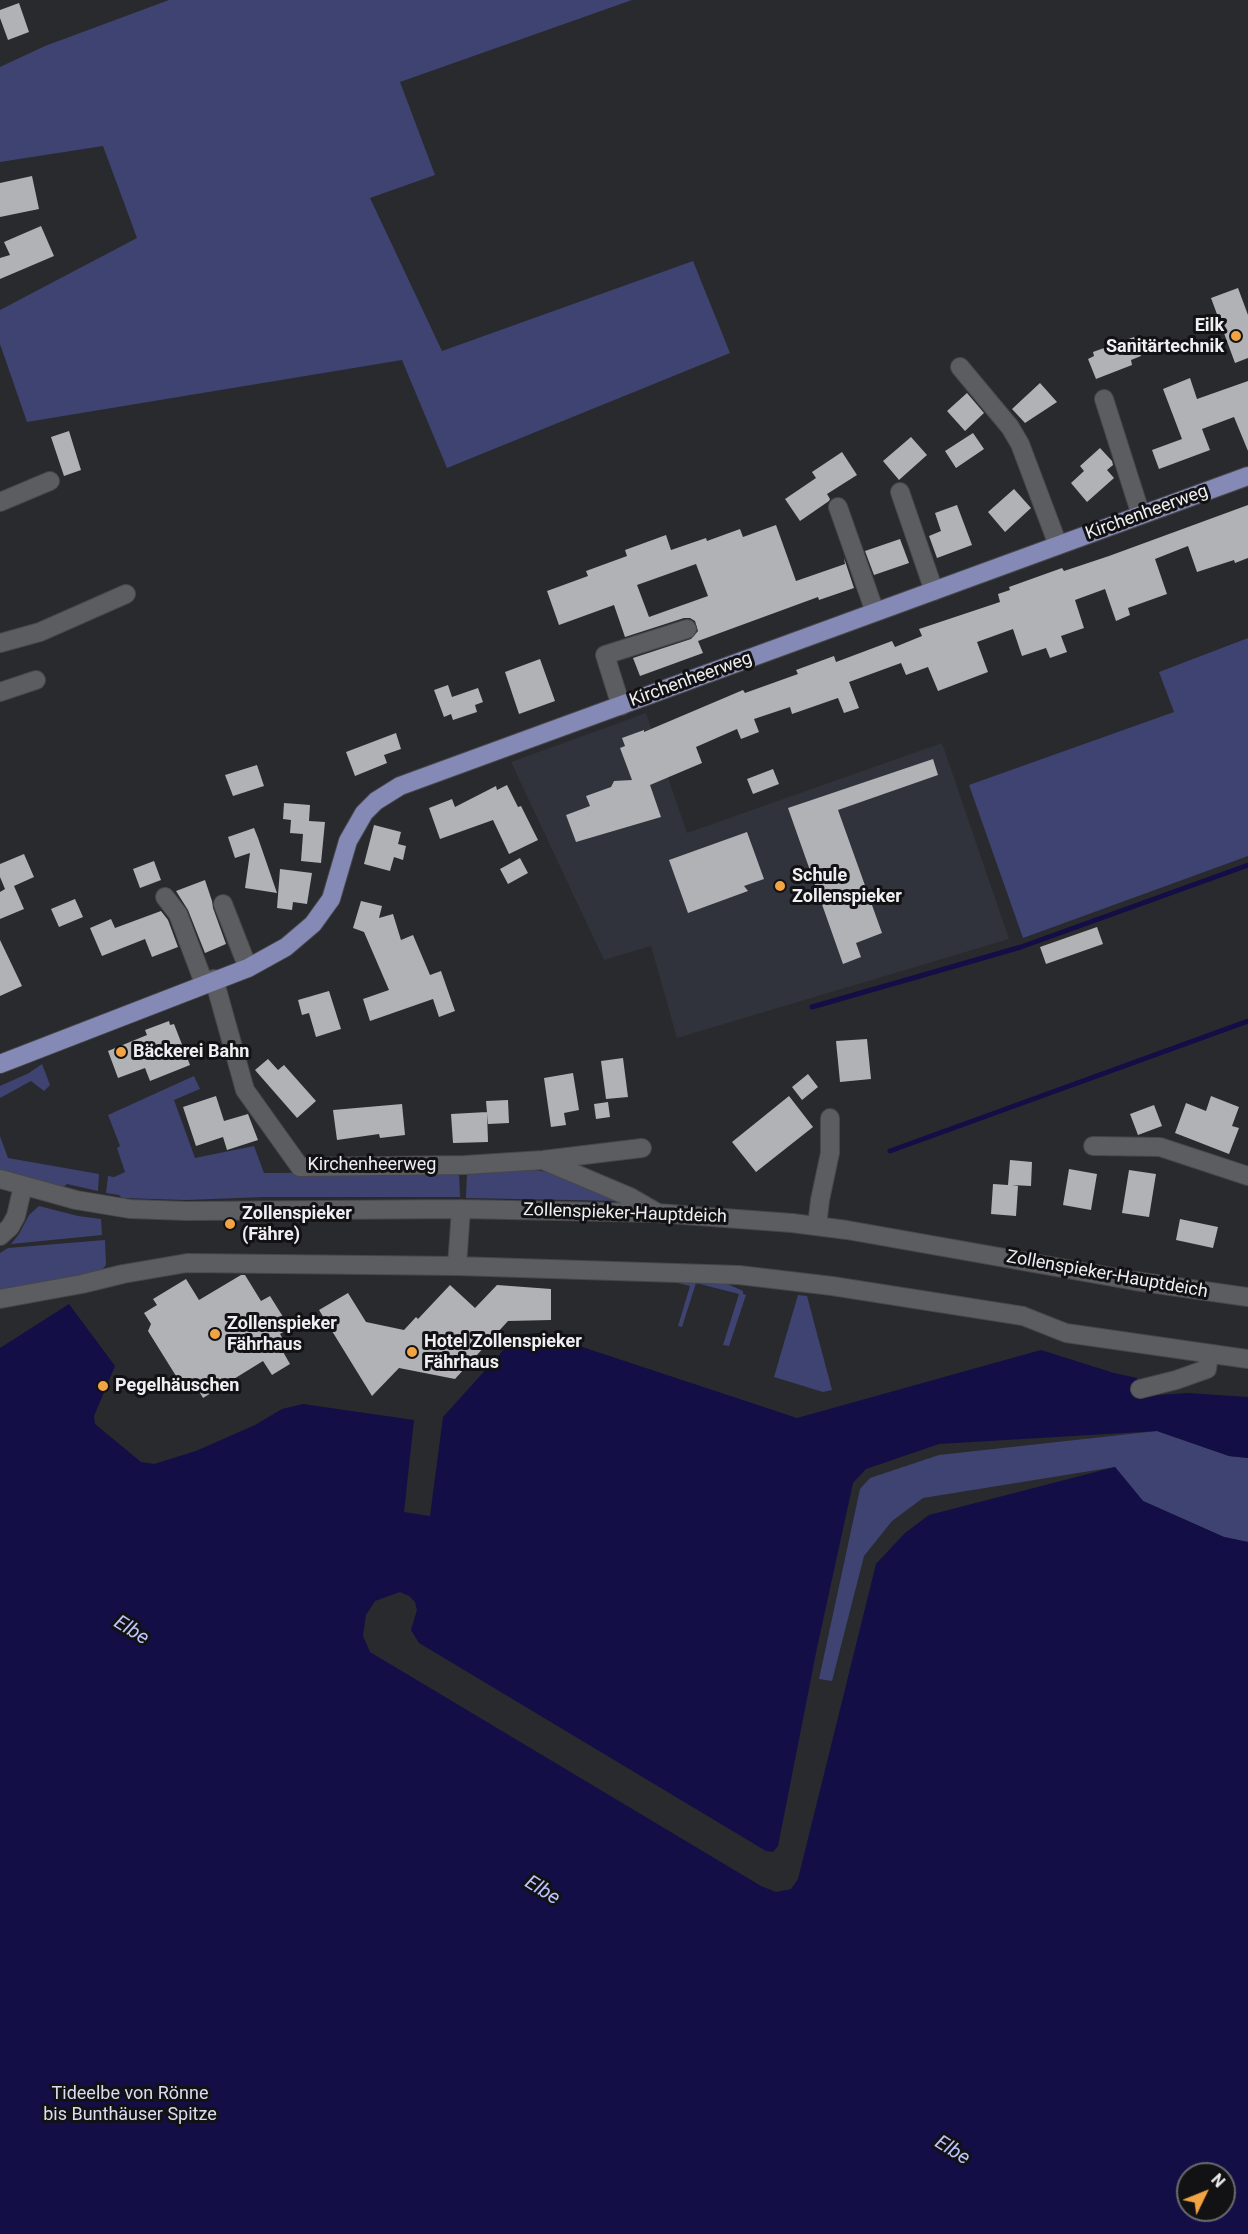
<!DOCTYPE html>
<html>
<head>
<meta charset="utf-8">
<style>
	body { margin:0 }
	#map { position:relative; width:1248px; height:2234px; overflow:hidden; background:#292a2d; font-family:Roboto,sans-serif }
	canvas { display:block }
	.north { position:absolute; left:1176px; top:2162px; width:60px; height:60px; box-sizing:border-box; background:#121214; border:2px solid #6a6a6d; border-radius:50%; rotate:47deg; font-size:16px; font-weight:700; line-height:24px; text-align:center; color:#efeff2 }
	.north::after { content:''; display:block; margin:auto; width:21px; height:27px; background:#f3a442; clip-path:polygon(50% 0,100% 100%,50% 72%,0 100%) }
</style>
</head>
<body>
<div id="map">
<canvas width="1248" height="2234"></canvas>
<div class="north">N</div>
</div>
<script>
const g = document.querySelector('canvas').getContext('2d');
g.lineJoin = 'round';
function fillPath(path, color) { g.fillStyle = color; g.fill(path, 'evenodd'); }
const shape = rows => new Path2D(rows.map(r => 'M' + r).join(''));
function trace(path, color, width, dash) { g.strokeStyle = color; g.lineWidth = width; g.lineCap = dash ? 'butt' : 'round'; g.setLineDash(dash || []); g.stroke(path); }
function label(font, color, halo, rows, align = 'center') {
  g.font = font + ' Roboto,sans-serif'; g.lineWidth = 6; g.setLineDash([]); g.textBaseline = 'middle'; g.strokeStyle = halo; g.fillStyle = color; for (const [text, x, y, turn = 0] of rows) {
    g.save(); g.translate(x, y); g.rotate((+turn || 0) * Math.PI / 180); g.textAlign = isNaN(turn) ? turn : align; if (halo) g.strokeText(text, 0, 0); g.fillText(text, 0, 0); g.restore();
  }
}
fillPath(shape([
	[646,713,687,833,942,743,1009,939,677,1038,651,946,604,960,511,762]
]), '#31333c');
fillPath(shape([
	[169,0,632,0,400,82,435,175,370,198,442,351,693,261,730,353,447,468,402,360,27,422,0,344,0,310,137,238,103,146,0,162,0,67,45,46],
	[1248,638,1248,856,1023,938,969,785,1174,712,1159,672],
	[42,1064,50,1085,44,1091,31,1081,0,1098,0,1086,29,1073],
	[194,1076,200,1089,174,1100,195,1158,254,1146,264,1173,459,1172,460,1197,265,1197,186,1200,122,1198,119,1195,106,1193,108,1176,114,1177,125,1172,117,1148,120,1146,108,1115],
	[0,1136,8,1158,99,1174,98,1191,67,1184,62,1188,0,1169],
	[530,1169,558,1174,620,1201,466,1198,467,1173],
	[39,1206,78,1216,101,1219,102,1235,11,1244,19,1234,29,1215],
	[105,1240,106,1265,100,1272,0,1293,0,1253,8,1248],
	[670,1281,723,1282,743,1291,743,1294,746,1295,729,1346,723,1345,739,1294,696,1283,682,1327,678,1326,690,1286],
	[798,1295,807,1296,832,1390,823,1392,774,1377],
	[1157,1431,1229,1456,1248,1458,1248,1542,1224,1537,1143,1501,1115,1467,923,1498,892,1521,864,1556,832,1681,819,1679,860,1489,870,1478,939,1455]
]), '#3f4372');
fillPath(shape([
	[69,1304,115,1366,94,1416,95,1424,141,1462,154,1464,196,1451,255,1425,282,1409,303,1404,414,1420,404,1512,430,1516,443,1417,517,1335,540,1333,797,1418,1041,1350,1114,1373,1137,1378,1144,1396,1188,1393,1248,1397,1248,1458,1229,1456,1157,1431,939,1444,866,1469,853,1483,817,1648,778,1846,773,1852,766,1851,419,1643,411,1630,417,1610,415,1602,409,1596,400,1592,375,1601,366,1615,363,1636,370,1652,761,1886,776,1892,791,1889,798,1879,876,1564,905,1533,929,1515,1115,1467,1143,1501,1224,1537,1248,1542,1248,2234,0,2234,0,1348],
	[1188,2174,1224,2174,1224,2210,1188,2210]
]), '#130e46');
trace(shape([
	[812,1007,1021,947,1248,865],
	[890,1151,1248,1021]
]), '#130e46', 5);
fillPath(shape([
	[19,3,29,32,8,40,0,18,0,10],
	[32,176,39,209,0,217,0,183],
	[41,226,54,256,0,279,0,258,10,255,4,242],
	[1238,288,1248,315,1248,358,1235,363,1211,298],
	[1134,337,1141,356,1131,360,1132,365,1096,379,1088,359,1094,356,1093,352],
	[1190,378,1197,399,1248,381,1248,451,1234,417,1202,429,1210,450,1159,469,1152,450,1182,439,1163,389],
	[1040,383,1057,402,1025,423,1012,409],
	[967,393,984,413,965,431,947,411],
	[69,431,81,470,64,476,51,437],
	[973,433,984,449,956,468,945,451],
	[911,437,927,455,899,480,883,461],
	[1100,448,1112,461,1113,465,1107,470,1114,478,1087,502,1071,483,1084,471,1080,466],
	[842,452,857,475,827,494,830,499,829,501,800,521,785,499,816,478,812,472],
	[1014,489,1031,508,1005,532,988,512],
	[957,505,972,545,937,558,929,536,941,531,935,513],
	[1248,505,1248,558,1235,563,1234,560,1197,572,1188,546,1155,559,1167,594,1128,608,1130,615,1116,621,1105,589,1075,600,1084,628,1061,636,1067,652,1050,658,1046,648,1022,656,1013,629,977,642,988,672,938,691,928,667,906,675,901,663,849,682,859,708,844,713,838,698,792,714,790,707,754,719,759,732,741,739,737,729,696,747,702,763,650,785,661,817,576,842,566,815,590,806,586,796,611,787,614,781,632,780,620,748,625,746,622,738,644,730,644,732,743,690,745,693,798,674,796,670,834,656,836,662,892,641,895,647,922,636,919,629,1000,602,998,594,1010,590,1009,587,1062,568,1064,571,1109,556],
	[776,525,796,581,845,564,844,558,854,588,819,600,818,597,698,641,703,653,640,676,633,658,691,639,698,631,695,621,690,618,684,618,625,637,614,605,559,625,547,591,588,576,586,571,627,556,625,550,666,535,671,550,706,538,707,541,740,529,743,537],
	[696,564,708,596,649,617,637,585],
	[900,539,909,563,874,575,865,551],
	[540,659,555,701,519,714,505,672],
	[448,685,452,697,478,688,483,702,475,705,477,712,453,720,451,714,444,717,434,690],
	[396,733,401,749,384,755,387,763,355,776,346,752],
	[933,759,938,775,838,810,882,933,856,943,861,957,843,964,788,808],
	[257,765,264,786,233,796,225,775],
	[773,769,779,784,753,794,747,779],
	[507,785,518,807,521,806,538,840,509,854,493,820,440,839,429,808,452,799,455,807,496,786,497,790],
	[284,803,310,805,309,821,325,822,321,863,301,861,303,834,290,833,291,820,283,819],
	[374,825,401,832,398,844,406,846,403,860,394,857,390,871,364,864],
	[254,828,258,838,277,893,245,888,250,853,235,858,228,837],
	[747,832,764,879,744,886,748,891,688,913,669,860],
	[24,854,34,877,14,886,24,909,0,919,0,892,5,889,0,877,0,864],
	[520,858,528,873,508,884,500,869],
	[154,861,161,880,140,888,133,869],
	[280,869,312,873,307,904,293,902,292,910,277,908],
	[205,880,212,901,213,908,226,944,205,953,188,910,176,891],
	[75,899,83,917,59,927,51,909],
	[361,901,382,906,379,918,393,914,401,940,413,935,430,975,441,971,455,1011,439,1017,433,999,370,1021,363,999,389,990,364,932,353,928],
	[161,911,168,920,178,947,152,957,145,939,102,956,90,928,111,919,115,928],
	[1097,927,1103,944,1046,964,1040,947],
	[0,940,22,986,0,996],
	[329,991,341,1029,316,1037,309,1013,302,1015,298,1000],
	[169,1021,170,1025,174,1024,190,1065,150,1081,145,1068,118,1078,108,1051,147,1035,145,1030],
	[867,1039,871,1079,840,1082,836,1041],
	[623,1058,628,1097,606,1099,601,1061],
	[268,1059,278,1070,284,1065,316,1101,297,1118,255,1070],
	[573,1073,579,1110,564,1113,566,1125,551,1127,544,1078],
	[808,1074,818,1087,802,1100,792,1087],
	[216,1096,224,1121,248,1114,258,1140,227,1150,223,1137,196,1146,183,1107],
	[789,1096,813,1127,756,1172,732,1142],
	[1211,1096,1239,1107,1232,1126,1239,1128,1229,1154,1175,1133,1186,1103,1206,1111],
	[508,1100,509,1123,488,1124,486,1101],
	[608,1102,610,1117,596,1119,594,1104],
	[402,1104,405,1135,380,1138,379,1134,337,1140,333,1110],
	[1154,1105,1162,1126,1138,1135,1130,1114],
	[487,1112,488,1142,453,1143,451,1114],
	[1010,1160,1032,1162,1031,1186,1012,1185,1018,1186,1016,1216,991,1214,993,1184,1008,1185],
	[1069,1169,1097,1174,1091,1210,1063,1205],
	[1129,1170,1156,1174,1149,1217,1122,1213],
	[1180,1219,1218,1227,1213,1248,1176,1240],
	[241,1275,245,1275,261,1301,270,1296,290,1328,280,1334,287,1346,282,1350,290,1364,272,1375,263,1361,203,1398,196,1386,186,1392,148,1331,151,1324,144,1313,157,1305,153,1299,186,1279,199,1300],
	[450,1285,475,1308,497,1285,551,1289,551,1320,508,1321,455,1379,399,1368,372,1396,319,1310,348,1293,366,1322,404,1330,416,1317,418,1319]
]), '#b1b2b6');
const minor = shape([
	[960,367,1010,427,1020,444,1058,545],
	[1104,399,1141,515],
	[900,492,934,591],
	[0,502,50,481],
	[838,507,875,612],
	[0,643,40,632,126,594],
	[0,692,36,680],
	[621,706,605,655,687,629],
	[165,897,178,914,204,983],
	[223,904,248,968],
	[214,979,245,1090,300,1167,465,1165,543,1160,642,1148],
	[1093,1146,1160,1147,1248,1176],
	[545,1161,630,1197,656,1212],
	[0,1179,76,1200,130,1209,187,1211,461,1209,657,1213,792,1223,847,1230,1135,1281,1248,1297],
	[817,1226,820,1200,830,1153,830,1118],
	[0,1236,10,1227,16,1216,23,1186],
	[457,1266,461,1209],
	[0,1299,82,1284,123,1274,187,1263,457,1266,739,1275,832,1286,1023,1316,1066,1333,1248,1359],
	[1140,1389,1176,1380,1207,1369,1209,1354]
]);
const major = shape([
	[0,1064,248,968,286,947,313,924,331,899,348,841,364,813,376,801,400,786,1248,476]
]);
trace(minor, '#47474a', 20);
trace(major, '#47474a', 20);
trace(minor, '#5c5d60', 18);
trace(major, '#8489b6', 18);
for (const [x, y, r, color] of [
	[1236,336,6,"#f3a442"],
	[780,886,6,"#f3a442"],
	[121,1052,6,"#f3a442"],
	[230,1224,6,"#f3a442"],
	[215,1334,6,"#f3a442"],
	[412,1352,6,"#f3a442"],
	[103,1386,6,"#f3a442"]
]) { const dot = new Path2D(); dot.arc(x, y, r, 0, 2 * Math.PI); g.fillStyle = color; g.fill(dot); trace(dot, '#121214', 2); }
label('bold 18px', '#efeff2', '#121214', [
	["Eilk",1224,326,"right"],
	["Sanitärtechnik",1224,347,"right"],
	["Schule",792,876],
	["Zollenspieker",792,897],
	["Bäckerei Bahn",133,1052],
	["Zollenspieker",242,1214],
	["(Fähre)",242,1235],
	["Zollenspieker",227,1324],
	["Fährhaus",227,1345],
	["Hotel Zollenspieker",424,1342],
	["Fährhaus",424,1363],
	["Pegelhäuschen",115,1386]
], 'left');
label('18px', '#efeff2', '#121214', [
	["Kirchenheerweg",1147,513,-20],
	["Kirchenheerweg",691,680,-20],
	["Kirchenheerweg",372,1165],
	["Zollenspieker-Hauptdeich",625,1214,2],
	["Zollenspieker-Hauptdeich",1107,1275,10]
]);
label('18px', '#daddf0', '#121214', [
	["Tideelbe von Rönne",130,2094],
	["bis Bunthäuser Spitze",130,2115]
]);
label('italic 20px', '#bcc4fb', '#121214', [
	["Elbe",131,1631,32],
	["Elbe",542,1891,32],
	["Elbe",952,2151,32]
]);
</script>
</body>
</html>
